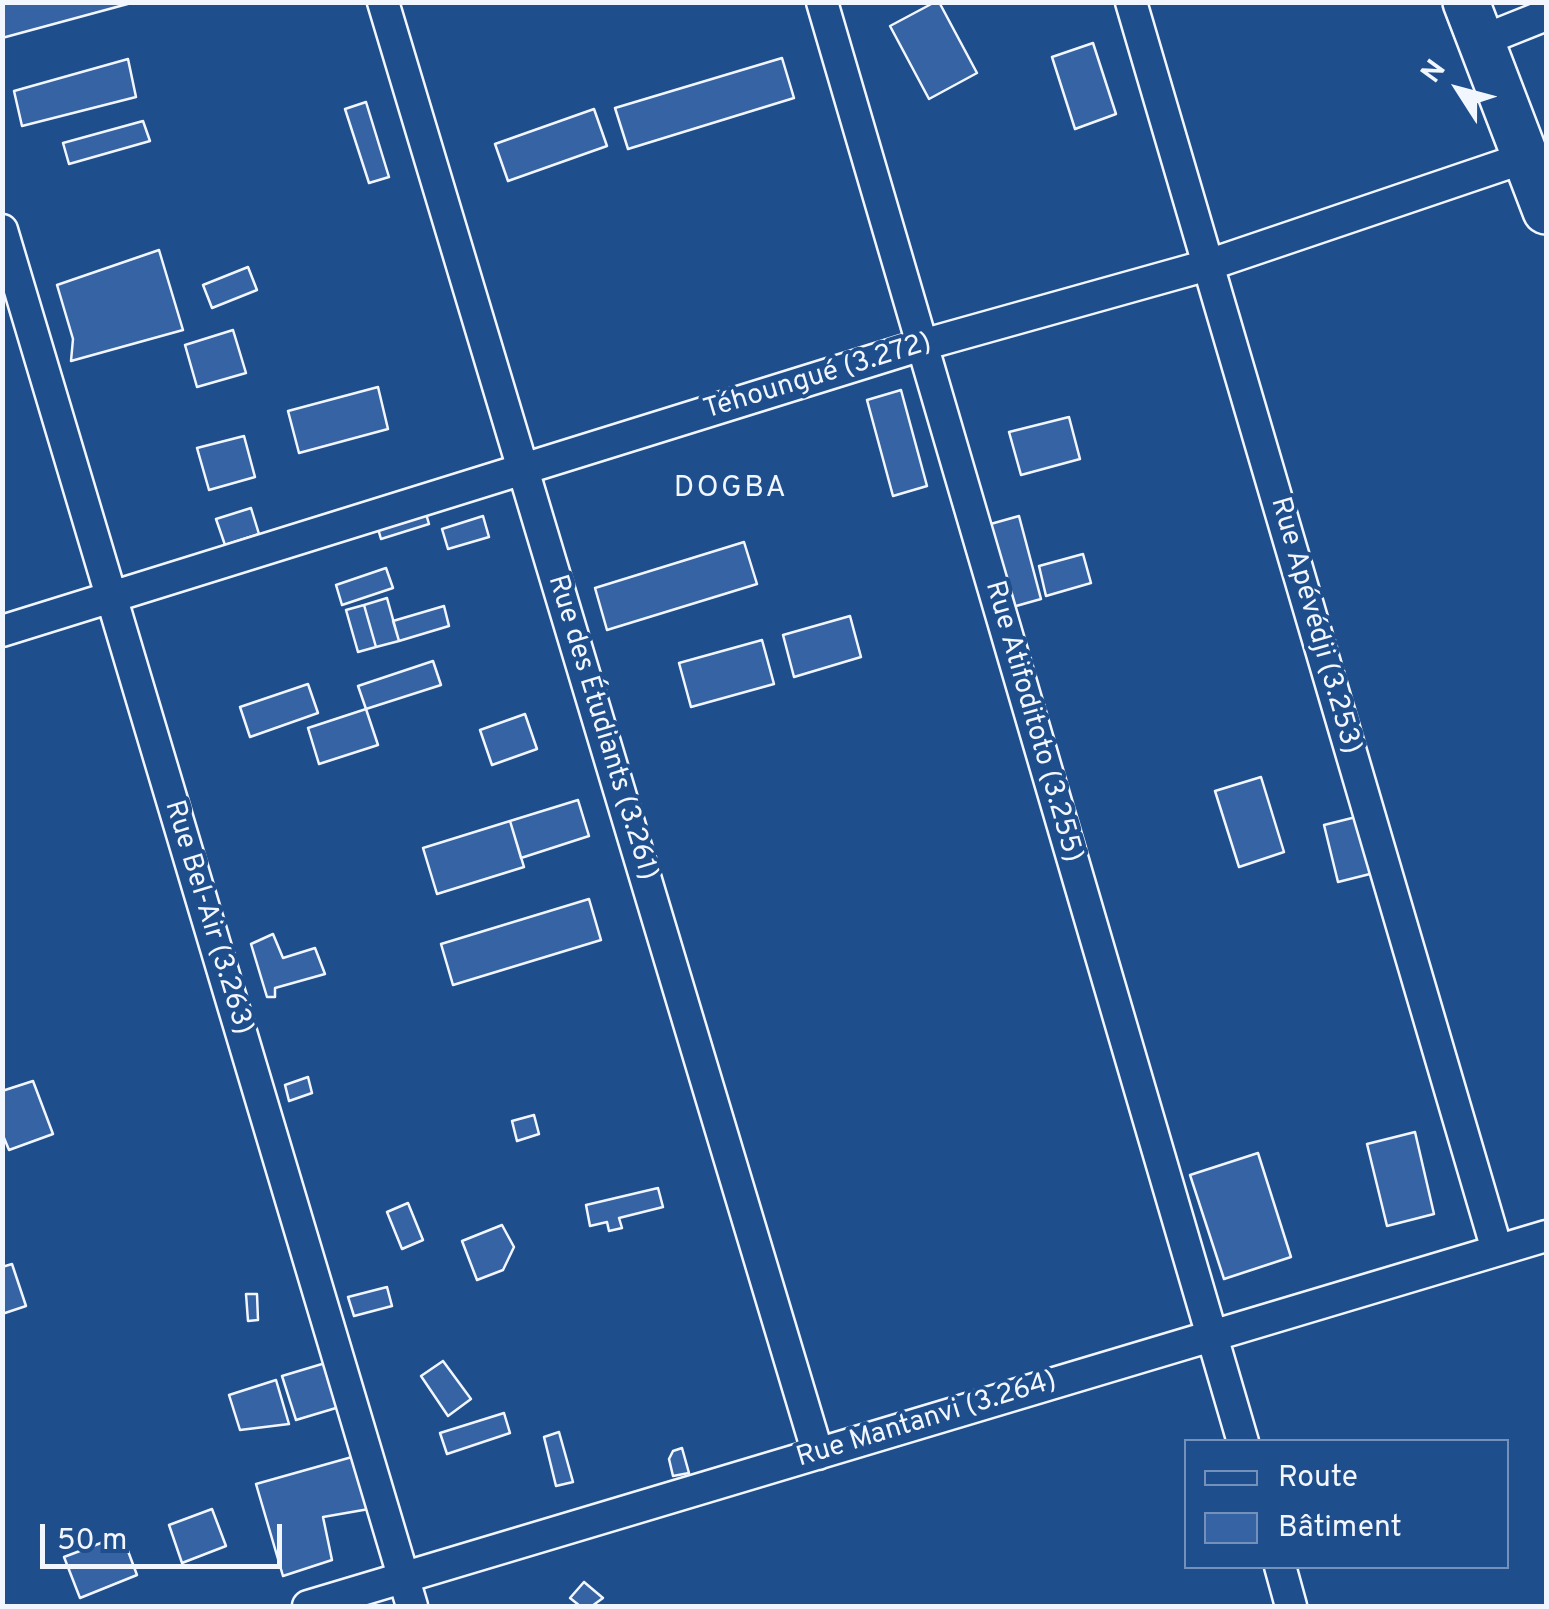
<!DOCTYPE html>
<html>
<head>
<meta charset="utf-8">
<style>
	body { margin:0 }
	#map { position:relative; width:1549px; height:1609px; overflow:hidden; background:#1f4e8c; font-family:Overpass,sans-serif }
	canvas { display:block }
	.frame { position:absolute; inset:0; border:5px solid #f2f6ff; pointer-events:none }
	.legend { position:absolute; left:1184px; top:1439px; width:325px; height:130px; box-sizing:border-box; background:#1f4e8c; border:2px solid #7391ba; margin:0; padding:12px 18px; list-style:none; font-size:30px; color:#f2f6ff }
	.legend li { display:flex; align-items:center; gap:20px; height:50px }
	.legend b { width:50px; border:2px solid #7391ba }
	.north { position:absolute; left:1409px; top:40px; width:100px; height:100px; -webkit-text-stroke:8px #1f4e8c; paint-order:stroke; rotate:306deg; font-size:28px; font-weight:700; line-height:40px; text-align:center; color:#f2f6ff }
	.north::after { content:''; display:block; margin:auto; width:35px; height:45px; background:#f2f6ff; clip-path:polygon(50% 0,100% 100%,50% 72%,0 100%) }
	.scale { position:absolute; left:40px; top:1524px; width:242px; height:45px; box-sizing:border-box; border:5px solid #f2f6ff; border-top:0; padding-left:12px; font-size:30px; line-height:35px; white-space:nowrap; color:#f2f6ff; -webkit-text-stroke:8px #1f4e8c; paint-order:stroke }
</style>
</head>
<body>
<div id="map">
<canvas width="1549" height="1609"></canvas>
<div class="frame"></div>
<ul class="legend">
<li><b style="height:12px;background:#1f4e8c"></b>Route</li>
<li><b style="height:28px;background:#3563a3"></b>Bâtiment</li>
</ul>
<div class="north">N</div>
<div class="scale">50 m</div>
</div>
<script>
const g = document.querySelector('canvas').getContext('2d');
g.lineJoin = 'round';
function fillPath(path, color) { g.fillStyle = color; g.fill(path, 'evenodd'); }
const shape = rows => new Path2D(rows.map(r => 'M' + r).join(''));
function trace(path, color, width, dash) { g.strokeStyle = color; g.lineWidth = width; g.lineCap = dash ? 'butt' : 'round'; g.setLineDash(dash || []); g.stroke(path); }
function label(font, color, halo, rows, align = 'center') {
  g.font = font + ' Overpass,sans-serif'; g.lineWidth = 8; g.setLineDash([]); g.textBaseline = 'middle'; g.strokeStyle = halo; g.fillStyle = color; for (const [text, x, y, turn = 0] of rows) {
    g.save(); g.translate(x, y); g.rotate((+turn || 0) * Math.PI / 180); g.textAlign = isNaN(turn) ? turn : align; if (halo) g.strokeText(text, 0, 0); g.fillText(text, 0, 0); g.restore();
  }
}
const building = shape([
	[2,2,135,2,2,38,2,2],
	[935,2,939,2,977,73,929,99,890,26,935,2],
	[1093,43,1116,114,1075,129,1052,57,1093,43],
	[782,58,794,98,628,149,615,108,782,58],
	[128,59,136,97,22,126,14,91,128,59],
	[366,102,389,177,369,183,345,109,366,102],
	[594,109,607,146,508,181,495,144,594,109],
	[143,121,150,141,69,164,63,143,143,121],
	[159,250,183,330,71,361,73,339,57,285,159,250],
	[248,267,257,290,212,308,203,285,248,267],
	[233,330,246,373,197,387,185,345,233,330],
	[378,387,388,429,299,453,288,411,378,387],
	[901,390,927,486,893,496,867,400,901,390],
	[1069,417,1080,459,1021,475,1009,432,1069,417],
	[244,436,255,477,209,490,197,448,244,436],
	[424,507,429,524,381,539,376,522,424,507],
	[251,508,259,534,225,545,216,519,251,508],
	[483,516,489,537,448,549,442,529,483,516],
	[1019,516,1041,599,1009,608,987,525,1019,516],
	[744,542,757,584,607,630,595,588,744,542],
	[1083,554,1091,583,1046,596,1039,566,1083,554],
	[386,568,393,588,342,605,336,585,386,568],
	[387,598,399,641,376,647,364,605,387,598],
	[364,605,376,647,358,652,346,610,364,605],
	[444,606,449,626,399,641,393,621,444,606],
	[850,616,861,657,794,677,783,635,850,616],
	[762,640,774,684,691,707,679,663,762,640],
	[433,661,441,685,366,709,358,686,433,661],
	[308,684,318,713,250,737,240,707,308,684],
	[366,709,378,745,319,764,308,728,366,709],
	[525,714,537,749,492,765,480,730,525,714],
	[1261,777,1284,852,1239,867,1215,791,1261,777],
	[578,800,589,836,521,858,510,821,578,800],
	[1360,816,1374,873,1338,882,1324,825,1360,816],
	[510,821,524,867,437,894,423,848,510,821],
	[589,899,601,940,453,985,441,944,589,899],
	[273,934,283,958,315,948,325,974,275,988,275,997,267,997,251,944,273,934],
	[308,1077,312,1093,289,1101,285,1085,308,1077],
	[33,1081,53,1134,9,1150,2,1133,2,1091,33,1081],
	[534,1115,539,1134,517,1141,512,1121,534,1115],
	[1415,1132,1434,1214,1387,1226,1367,1144,1415,1132],
	[1258,1153,1291,1257,1224,1279,1190,1175,1258,1153],
	[658,1188,663,1207,619,1218,622,1228,609,1231,607,1222,590,1226,586,1205,658,1188],
	[408,1203,423,1240,402,1249,387,1212,408,1203],
	[502,1225,514,1247,503,1270,477,1280,462,1241,502,1225],
	[12,1264,26,1306,2,1314,2,1267,12,1264],
	[387,1287,392,1306,354,1316,348,1297,387,1287],
	[246,1294,257,1294,258,1320,248,1321,246,1294],
	[332,1361,346,1405,296,1420,282,1376,332,1361],
	[443,1361,471,1399,448,1416,421,1376,443,1361],
	[276,1380,289,1424,240,1430,229,1395,276,1380],
	[504,1413,510,1433,447,1454,440,1433,504,1413],
	[559,1432,573,1482,556,1486,544,1437,559,1432],
	[682,1448,689,1473,673,1476,669,1459,673,1451,682,1448],
	[352,1457,369,1509,323,1517,332,1560,283,1576,256,1484,352,1457],
	[212,1509,226,1546,182,1563,169,1525,212,1509],
	[122,1535,137,1575,80,1598,64,1557,122,1535],
	[584,1582,603,1598,592,1606,580,1606,570,1598,584,1582]
]);
fillPath(building, '#3563a3');
trace(building, '#f2f6ff', 2.5);
const minor = shape([
	[383,2,818,1454],
	[822,2,1243,1442],
	[1131,2,1497,1250],
	[1481,41,1546,15],
	[2,230,412,1606],
	[2,631,922,345,1208,265,1524,158],
	[1280,1566,1291,1606],
	[308,1606,1546,1236]
]);
const primary = shape([
	[1466,2,1546,211]
]);
trace(minor, '#f2f6ff', 35);
trace(primary, '#f2f6ff', 50);
trace(minor, '#1f4e8c', 30);
trace(primary, '#1f4e8c', 45);
label('28px', '#f2f6ff', '#1f4e8c', [
	["Téhoungué (3.272)",818,378,-17],
	["Rue Apévédji (3.253)",1314,626,74],
	["Rue Atifoditoto (3.255)",1032,722,74],
	["Rue des Étudiants (3.261)",601,728,73],
	["Rue Bel-Air (3.263)",207,918,73],
	["Rue Mantanvi (3.264)",927,1421,-17]
]);
g.letterSpacing = '2.5px';
label('30px', '#f2f6ff', '#1f4e8c', [
	["DOGBA",731,490]
]);
g.letterSpacing = '0px';
</script>
</body>
</html>
